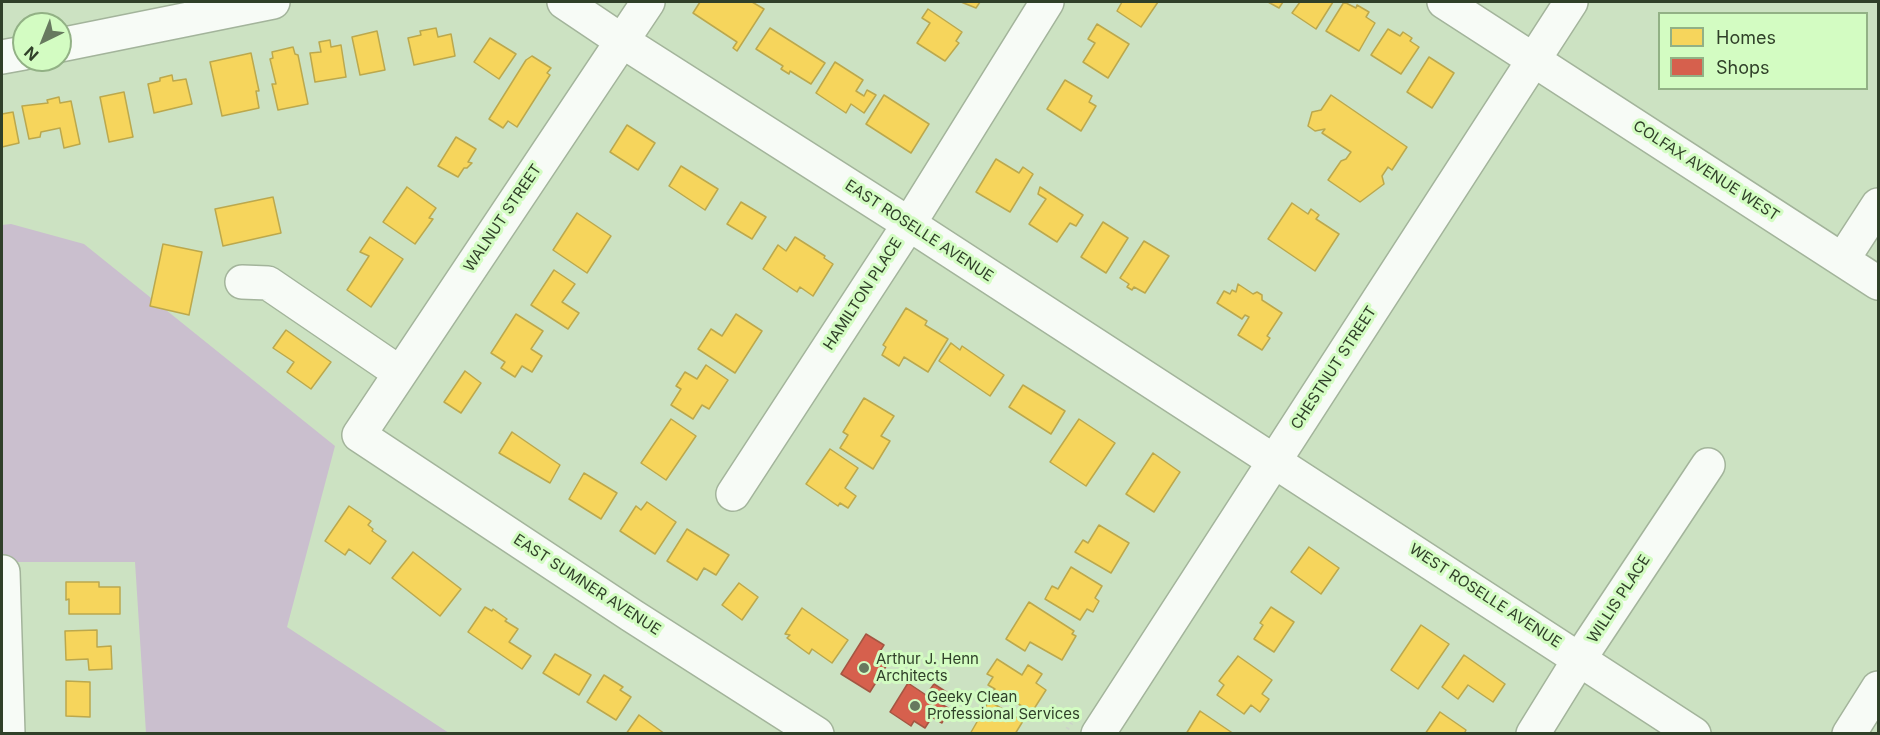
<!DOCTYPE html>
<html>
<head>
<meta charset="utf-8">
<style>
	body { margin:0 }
	#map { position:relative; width:1880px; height:735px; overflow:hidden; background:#cce2c2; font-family:Inter,sans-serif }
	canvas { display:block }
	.frame { position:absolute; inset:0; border:3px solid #304029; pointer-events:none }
	.legend { position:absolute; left:1658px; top:12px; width:210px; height:78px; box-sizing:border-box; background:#d3fcc2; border:2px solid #92b185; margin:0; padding:8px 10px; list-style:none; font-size:18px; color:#304029 }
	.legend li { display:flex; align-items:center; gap:12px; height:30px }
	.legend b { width:30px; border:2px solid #92b185 }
	.north { position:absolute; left:12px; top:12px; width:60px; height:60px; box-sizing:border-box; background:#d3fcc2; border:2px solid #92b185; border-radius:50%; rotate:223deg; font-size:16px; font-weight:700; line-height:24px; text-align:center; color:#304029 }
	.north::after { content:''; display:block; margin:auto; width:21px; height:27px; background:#67795f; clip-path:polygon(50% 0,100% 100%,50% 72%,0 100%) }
</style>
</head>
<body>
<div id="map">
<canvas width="1880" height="735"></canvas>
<div class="frame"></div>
<ul class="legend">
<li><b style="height:16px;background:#f6d55c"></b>Homes</li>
<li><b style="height:16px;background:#d6604d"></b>Shops</li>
</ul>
<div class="north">N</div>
</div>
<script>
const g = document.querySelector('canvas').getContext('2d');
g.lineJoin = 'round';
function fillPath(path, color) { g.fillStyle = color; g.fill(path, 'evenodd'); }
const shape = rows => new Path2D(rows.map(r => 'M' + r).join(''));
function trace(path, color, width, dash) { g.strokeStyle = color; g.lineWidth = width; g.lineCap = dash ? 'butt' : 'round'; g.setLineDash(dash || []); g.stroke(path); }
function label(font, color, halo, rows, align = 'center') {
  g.font = font + ' Inter,sans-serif'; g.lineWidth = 6; g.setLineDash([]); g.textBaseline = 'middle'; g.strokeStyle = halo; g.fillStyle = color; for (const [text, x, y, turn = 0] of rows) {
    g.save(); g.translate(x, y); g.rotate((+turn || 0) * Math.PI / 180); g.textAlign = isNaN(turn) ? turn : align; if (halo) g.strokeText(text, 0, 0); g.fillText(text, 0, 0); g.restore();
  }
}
fillPath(shape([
	[11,224,84,244,335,446,287,627,449,733,146,733,135,562,2,562,2,225]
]), '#cabfce');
const homes = shape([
	[700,2,752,2,764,9,737,51,733,48,737,42,693,13,700,2],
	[961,2,980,2,976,8,961,2],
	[1122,2,1158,2,1141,27,1117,11,1122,2],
	[1268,2,1283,2,1279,8,1268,2],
	[1300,2,1333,2,1316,29,1292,13,1300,2],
	[1344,2,1356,8,1357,5,1369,12,1366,17,1375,23,1359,51,1326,31,1344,2],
	[928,9,962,32,956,41,959,43,945,61,917,43,930,23,922,18,928,9],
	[1097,24,1129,44,1108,78,1083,62,1095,43,1088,39,1097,24],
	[436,28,438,37,451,34,455,56,414,65,408,38,421,35,420,31,436,28],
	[770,28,825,63,811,84,790,71,789,74,781,69,783,66,756,49,770,28],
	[1388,29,1400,36,1403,32,1412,38,1410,41,1419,47,1401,74,1371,55,1388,29],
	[377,31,385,70,360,75,352,37,377,31],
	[490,38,516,54,499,79,474,62,490,38],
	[330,40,331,47,341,45,346,77,315,82,310,53,321,52,319,42,330,40],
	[293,47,295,54,298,55,308,104,278,110,272,84,276,84,270,59,273,58,272,52,293,47],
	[251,53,259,91,256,91,259,108,222,116,210,62,251,53],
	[532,56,551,68,547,73,550,75,517,127,508,121,503,128,489,119,526,60,532,56],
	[1429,57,1454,73,1432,108,1407,92,1429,57],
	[835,62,863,80,856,91,864,96,867,90,876,95,864,113,851,104,846,113,816,93,835,62],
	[172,75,173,81,186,79,192,104,154,113,148,84,160,81,160,78,172,75],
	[1065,80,1092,96,1089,102,1096,106,1081,131,1047,109,1065,80],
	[124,92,133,137,109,142,100,97,124,92],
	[884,95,929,124,911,153,866,124,884,95],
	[1331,95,1407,147,1392,170,1388,167,1382,176,1384,184,1360,202,1328,180,1341,161,1346,159,1351,152,1322,133,1325,129,1315,131,1308,126,1312,112,1321,110,1331,95],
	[59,97,60,103,71,101,80,144,64,148,60,128,41,132,40,137,29,139,22,106,48,103,47,100,59,97],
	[13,112,19,143,2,147,2,114,13,112],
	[627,125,655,143,638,170,610,152,627,125],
	[456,137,476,149,468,162,472,163,467,168,464,168,458,177,438,166,456,137],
	[996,159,1019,173,1023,167,1033,174,1010,212,976,192,996,159],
	[681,166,718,189,705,210,669,186,681,166],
	[407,187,436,208,429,218,433,219,415,244,383,222,407,187],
	[1040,187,1083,215,1076,226,1070,223,1057,242,1029,224,1046,199,1038,194,1040,187],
	[273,197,281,233,223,246,215,209,273,197],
	[741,202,766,217,752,239,727,224,741,202],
	[1292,203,1308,214,1311,209,1319,215,1316,219,1339,234,1315,271,1268,239,1292,203],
	[577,213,611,236,587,273,553,250,577,213],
	[1103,222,1128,238,1106,273,1081,257,1103,222],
	[370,237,403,259,371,307,347,290,369,256,360,252,370,237],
	[795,237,825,256,824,258,833,264,813,296,800,287,797,292,763,269,778,245,786,251,795,237],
	[1144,241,1169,256,1145,293,1134,287,1132,290,1127,287,1129,284,1120,278,1144,241],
	[163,244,202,252,189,315,150,306,163,244],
	[554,270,575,284,562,302,579,313,568,329,531,305,554,270],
	[1238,284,1253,294,1257,292,1262,295,1262,300,1282,313,1267,336,1270,338,1262,350,1238,335,1249,317,1245,315,1242,319,1217,303,1224,291,1230,294,1232,290,1236,292,1238,284],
	[906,308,927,321,925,325,948,339,928,372,904,357,899,366,882,355,886,347,883,345,906,308],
	[516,314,543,331,531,349,542,356,532,372,522,366,515,377,501,368,505,362,491,353,516,314],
	[736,314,762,331,735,373,698,349,711,329,722,336,736,314],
	[286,330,331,362,311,389,287,372,294,362,273,348,286,330],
	[951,343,960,350,962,346,1004,375,990,396,939,361,951,343],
	[706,365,728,380,709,409,702,405,693,419,671,405,681,389,676,386,685,372,697,379,706,365],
	[465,371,481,383,461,413,444,402,465,371],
	[1023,385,1065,411,1051,434,1009,407,1023,385],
	[864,398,894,416,881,436,890,441,873,469,840,448,848,435,843,432,864,398],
	[671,419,696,436,666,480,641,463,671,419],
	[1079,419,1115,443,1086,486,1050,462,1079,419],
	[512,432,560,465,550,483,499,453,512,432],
	[830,449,858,468,845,488,856,496,848,508,840,503,838,506,806,484,830,449],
	[1153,453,1180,472,1154,512,1126,494,1153,453],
	[584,473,617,493,601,519,569,499,584,473],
	[647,502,676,522,655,554,620,531,636,506,641,510,647,502],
	[349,506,371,521,368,525,373,529,372,531,386,541,370,564,349,549,345,555,325,541,349,506],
	[1099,525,1129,543,1111,573,1075,552,1083,540,1088,543,1099,525],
	[687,529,729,555,716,575,704,568,697,580,667,561,687,529],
	[1309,547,1339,568,1321,594,1291,572,1309,547],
	[413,552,461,589,440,616,392,578,413,552],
	[1071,567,1102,586,1095,598,1099,601,1093,612,1087,609,1080,620,1045,599,1052,586,1058,589,1071,567],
	[66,582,99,582,99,587,120,587,120,614,69,614,69,599,66,600,66,582],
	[739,583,758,597,742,620,722,605,739,583],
	[1029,602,1074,631,1072,634,1076,636,1062,660,1030,642,1025,651,1006,639,1029,602],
	[485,607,492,611,493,609,507,619,505,621,518,629,509,642,531,656,522,669,468,632,485,607],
	[1271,607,1294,622,1274,652,1254,639,1263,625,1260,623,1271,607],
	[802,608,848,640,832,663,812,649,809,654,787,638,790,635,785,634,802,608],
	[1421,625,1449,644,1418,689,1391,670,1421,625],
	[97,630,97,647,111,646,112,669,89,670,88,659,66,660,65,631,97,630],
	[555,654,591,675,579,695,543,673,555,654],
	[1464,655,1505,684,1493,702,1468,685,1458,699,1442,687,1464,655],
	[1238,656,1272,680,1262,694,1269,699,1260,712,1251,705,1244,714,1217,695,1224,685,1219,681,1238,656],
	[997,659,1022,675,1028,665,1042,674,1036,683,1046,690,1032,712,1010,699,1009,701,993,691,995,689,988,685,993,677,987,674,997,659],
	[604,675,623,687,620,690,631,697,616,720,587,702,604,675],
	[66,681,90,682,90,717,66,716,66,681],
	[989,701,1023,721,1015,734,970,734,989,701],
	[1200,711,1234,734,1186,734,1200,711],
	[1440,712,1466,730,1464,734,1425,734,1440,712],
	[639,715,665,734,626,734,639,715]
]);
fillPath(homes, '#f6d55c');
trace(homes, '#bba84d', 1.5);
const shops = shape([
	[866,634,884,645,877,656,888,663,870,692,841,674,866,634],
	[908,683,926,695,934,684,948,693,941,704,950,709,942,723,932,717,925,728,914,721,911,726,890,712,908,683]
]);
fillPath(shops, '#d6604d');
trace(shops, '#a45642', 1.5);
const minor = shape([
	[564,2,622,41,909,224,1694,734],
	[648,2,359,435,631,615,817,734],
	[1444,2,1878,283],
	[60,45,273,2],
	[2,57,24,53],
	[1843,259,1878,205],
	[242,282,268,283,400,373],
	[733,494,909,224,1047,2],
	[3,572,8,734],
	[1098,734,1571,2],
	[1533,734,1580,658,1708,465],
	[1849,734,1878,688]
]);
trace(minor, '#a3b49b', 36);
trace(shape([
	[1064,734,1072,722]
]), '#ccd3c9', 4, [1.5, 4.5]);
trace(minor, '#f7fbf6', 33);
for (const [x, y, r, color] of [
	[864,668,6,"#67795f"],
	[915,706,6,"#67795f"]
]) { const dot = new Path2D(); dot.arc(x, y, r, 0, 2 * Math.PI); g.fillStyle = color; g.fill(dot); trace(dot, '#d3fcc2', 2); }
label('15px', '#304029', '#d3fcc2', [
	["COLFAX AVENUE WEST",1706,171,33],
	["WALNUT STREET",503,218,-56],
	["EAST ROSELLE AVENUE",919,231,33],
	["HAMILTON PLACE",863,294,-57],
	["CHESTNUT STREET",1334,368,-57],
	["EAST SUMNER AVENUE",587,585,33],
	["WEST ROSELLE AVENUE",1485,596,33],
	["WILLIS PLACE",1619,599,-57]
]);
label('15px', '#304029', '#d3fcc2', [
	["Arthur J. Henn",876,659],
	["Architects",876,676],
	["Geeky Clean",927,697],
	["Professional Services",927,714]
], 'left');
</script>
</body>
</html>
